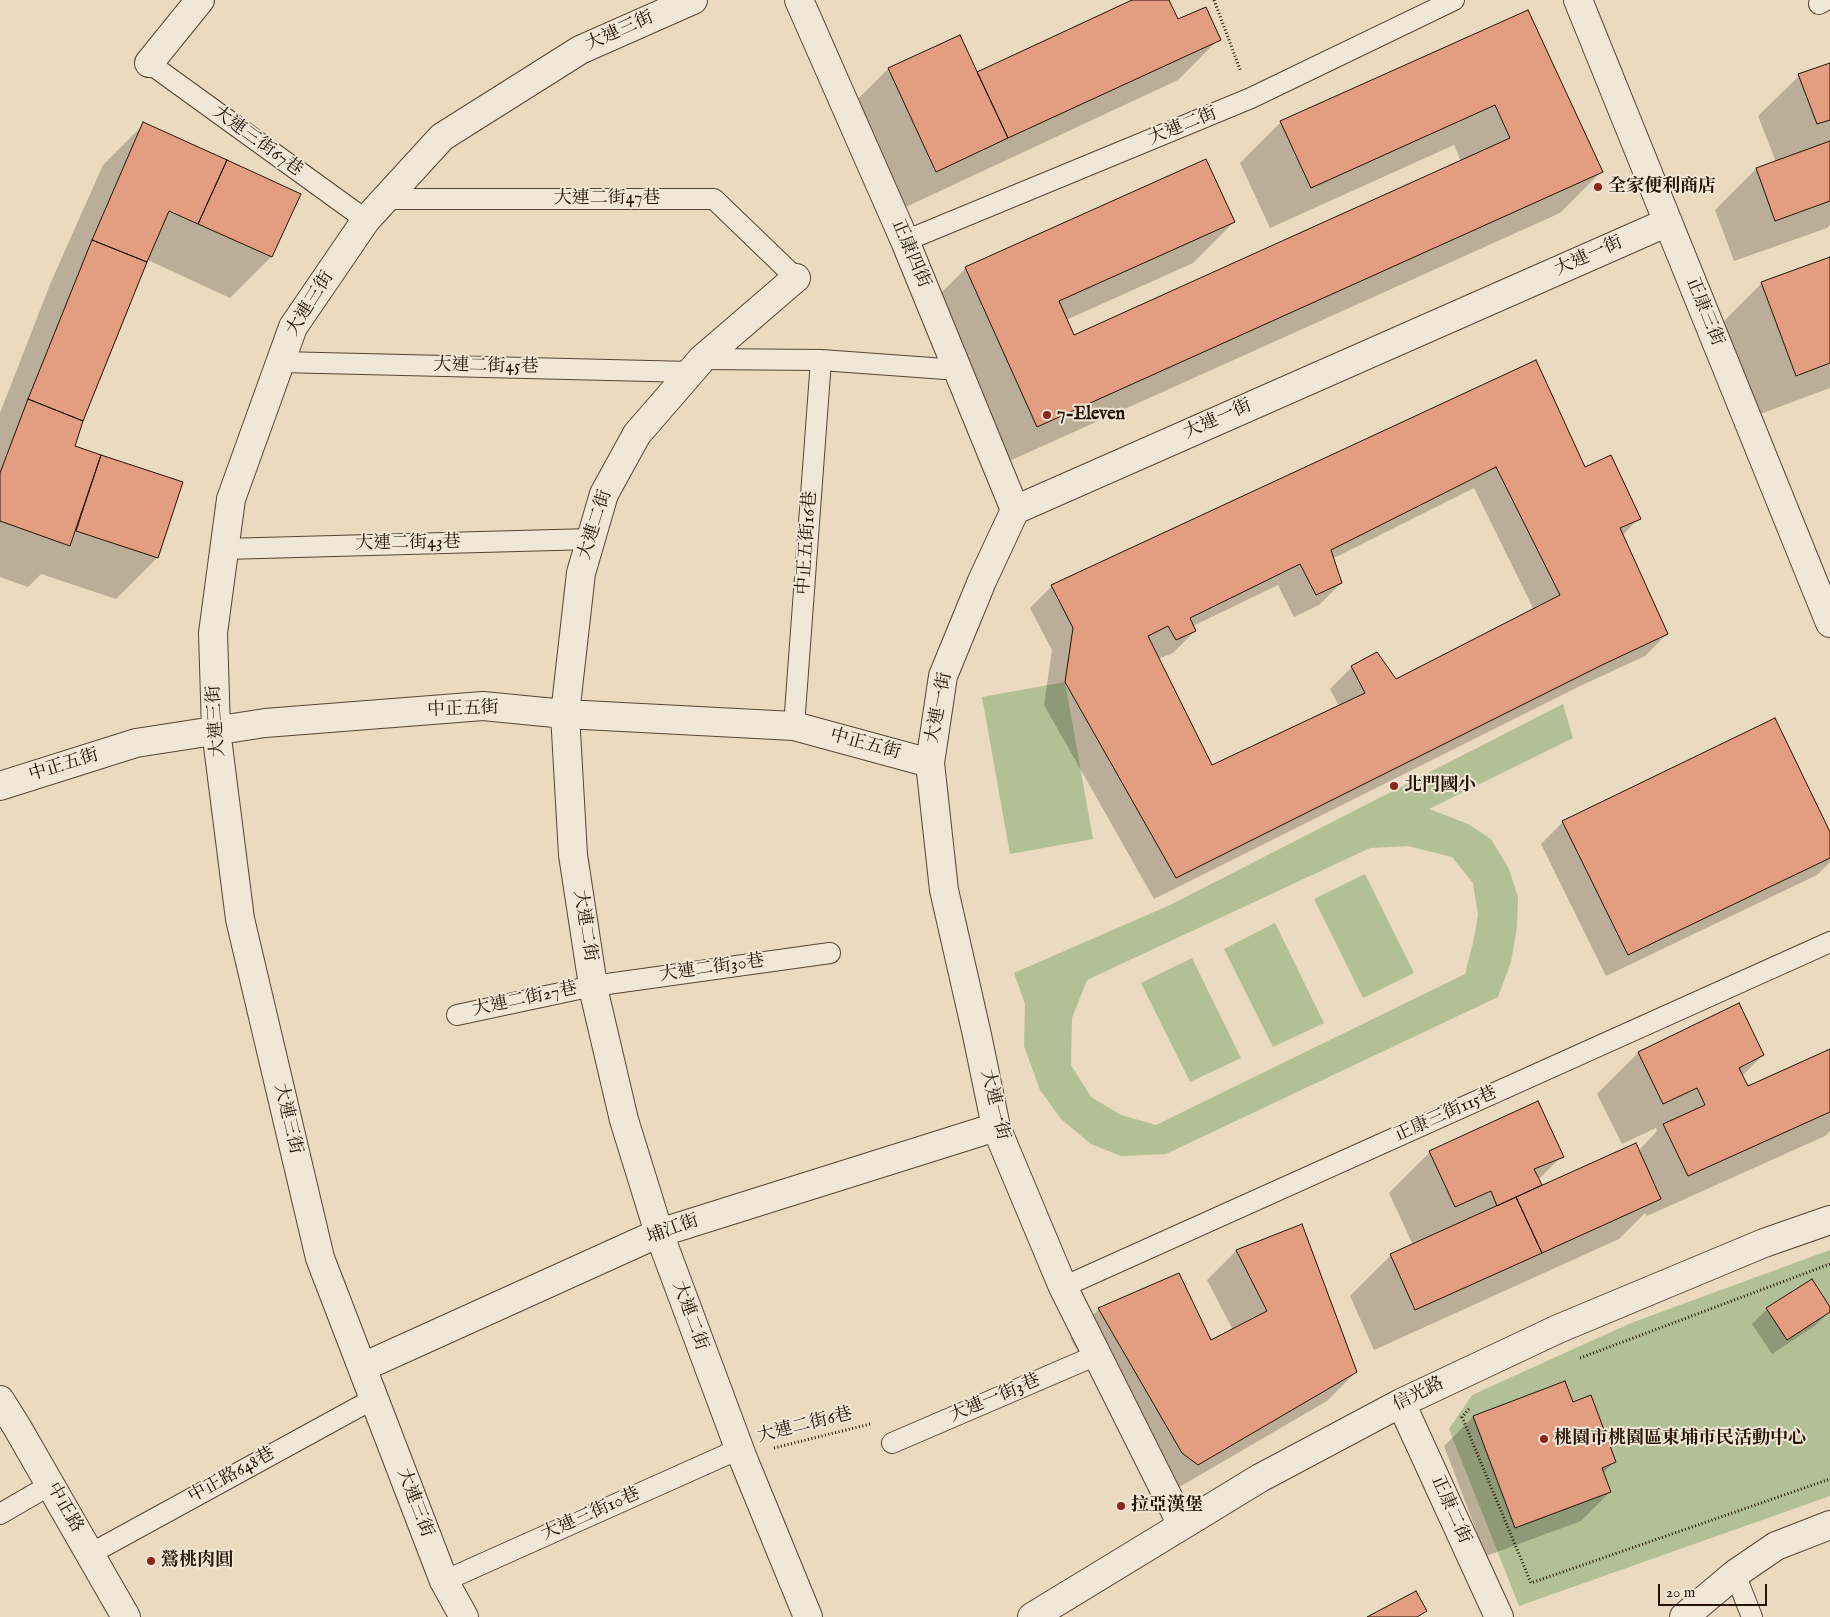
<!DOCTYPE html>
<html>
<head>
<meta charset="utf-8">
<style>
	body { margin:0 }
	#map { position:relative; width:1830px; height:1617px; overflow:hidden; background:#e9dac0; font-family:"IM FELL English",serif }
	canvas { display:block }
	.scale { position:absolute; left:1658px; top:1584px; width:109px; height:22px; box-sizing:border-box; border:2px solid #261303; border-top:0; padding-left:6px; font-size:15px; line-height:18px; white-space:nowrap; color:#261303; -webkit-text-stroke:4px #f1e7d6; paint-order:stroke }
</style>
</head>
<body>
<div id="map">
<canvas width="1830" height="1617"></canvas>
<div class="scale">20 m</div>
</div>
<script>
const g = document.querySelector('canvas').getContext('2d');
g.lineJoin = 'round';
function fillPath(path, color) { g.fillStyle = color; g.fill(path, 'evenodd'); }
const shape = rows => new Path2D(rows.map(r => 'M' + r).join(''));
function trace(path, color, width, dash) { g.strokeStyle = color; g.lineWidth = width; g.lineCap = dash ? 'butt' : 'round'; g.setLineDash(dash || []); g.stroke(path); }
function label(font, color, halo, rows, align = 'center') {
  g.font = font + ' "IM FELL English","Noto Serif TC",serif'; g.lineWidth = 4; g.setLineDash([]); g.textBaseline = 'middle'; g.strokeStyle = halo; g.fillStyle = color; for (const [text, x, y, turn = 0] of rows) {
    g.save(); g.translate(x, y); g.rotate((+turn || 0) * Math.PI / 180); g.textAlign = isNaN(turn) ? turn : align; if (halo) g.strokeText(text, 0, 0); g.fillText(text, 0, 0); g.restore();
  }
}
fillPath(shape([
	[1065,682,1093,839,1010,854,982,697],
	[1563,704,1573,738,1429,809,1468,824,1491,839,1509,869,1518,897,1517,927,1511,962,1498,997,1166,1154,1121,1156,1091,1144,1061,1119,1040,1090,1024,1046,1025,1004,1014,973,1170,905],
	[1408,846,1452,857,1473,883,1478,915,1473,943,1465,974,1156,1125,1121,1115,1091,1097,1071,1065,1072,1018,1087,980,1370,848],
	[1365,874,1414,973,1363,998,1314,899],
	[1275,923,1324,1023,1273,1047,1224,949],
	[1192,958,1241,1058,1190,1082,1141,983],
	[1830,1250,1830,1496,1519,1606,1449,1429,1472,1395,1631,1323]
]), '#b3c095');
fillPath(shape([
	[1135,0,1168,0,1178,21,1219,39,1178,80,895,212,847,110,888,69,959,37,977,74],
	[1528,11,1601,172,1560,213,996,467,924,310,965,269,1205,161,1234,222,1193,263,1066,320,1074,336,1461,161,1454,145,1270,228,1240,163,1281,122],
	[1830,64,1830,225,1827,228,1734,261,1715,210,1756,169,1776,162,1758,116,1799,76],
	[144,124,300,194,271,257,230,298,148,260,73,446,182,483,157,558,116,599,41,574,28,587,0,577,0,413,51,282,103,165],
	[1830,258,1830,388,1755,416,1721,324,1762,283],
	[1535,362,1584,468,1639,518,1622,536,1667,634,1645,656,1578,687,1154,899,1044,705,1052,650,1030,608,1052,586],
	[1474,488,1534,610,1396,680,1352,667,1330,689,1339,706,1211,766,1158,659,1173,653,1195,631,1193,626,1278,585,1294,617,1319,605,1341,583,1332,559],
	[1563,822,1830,835,1830,862,1817,875,1606,976,1541,844],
	[1830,1050,1830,1131,1825,1136,1647,1216,1645,1213,1619,1239,1374,1350,1350,1296,1391,1255,1413,1245,1389,1193,1430,1152,1562,1156,1538,1180,1542,1187,1638,1151,1657,1131,1656,1128,1622,1144,1597,1094,1638,1053,1763,1055,1742,1076,1747,1088],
	[1302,1226,1356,1372,1327,1401,1169,1493,1153,1482,1070,1338,1099,1309,1210,1342,1233,1330,1207,1280,1236,1251],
	[1767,1309,1830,1310,1830,1311,1816,1325,1772,1354,1752,1324],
	[1572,1403,1614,1462,1603,1473,1610,1492,1581,1521,1486,1556,1444,1446,1473,1417]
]), '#0003');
const building = shape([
	[1132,0,1169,0,1178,19,1206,7,1221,40,1008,138,977,72,1132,0],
	[1528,10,1603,172,1037,427,965,267,1206,159,1235,222,1059,301,1074,335,1510,138,1495,105,1311,188,1280,121,1528,10],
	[960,35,1008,138,936,172,888,68,960,35],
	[1830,63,1830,120,1817,124,1798,74,1830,63],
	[143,122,227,160,198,224,169,211,147,262,92,240,143,122],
	[1830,141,1830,201,1775,221,1756,168,1830,141],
	[227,160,301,194,272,257,198,224,227,160],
	[92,240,147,262,83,421,28,399,92,240],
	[1830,257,1830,363,1796,376,1761,282,1830,257],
	[1536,360,1585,467,1611,455,1641,519,1620,528,1668,634,1602,665,1176,878,1065,682,1073,628,1051,585,1536,360],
	[1496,467,1560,595,1396,679,1377,652,1351,666,1365,693,1212,765,1148,636,1168,626,1176,640,1196,631,1190,618,1300,564,1316,595,1342,583,1331,550,1496,467],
	[28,399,83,421,75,446,101,455,70,546,0,521,0,473,28,399],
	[101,455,183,482,158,558,76,531,101,455],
	[1775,718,1830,832,1830,858,1628,955,1562,821,1775,718],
	[1739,1003,1764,1055,1739,1068,1748,1086,1830,1049,1830,1112,1688,1176,1663,1124,1705,1105,1697,1088,1663,1104,1638,1052,1739,1003],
	[1538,1101,1564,1157,1534,1169,1542,1185,1497,1206,1491,1191,1455,1207,1429,1151,1538,1101],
	[1636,1143,1661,1199,1542,1253,1516,1197,1636,1143],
	[1516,1197,1542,1253,1415,1310,1390,1254,1516,1197],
	[1302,1224,1357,1372,1198,1465,1182,1453,1098,1308,1179,1273,1211,1340,1267,1311,1236,1250,1302,1224],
	[1812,1279,1830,1307,1830,1312,1787,1340,1766,1308,1812,1279],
	[1565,1381,1573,1402,1591,1395,1616,1462,1602,1468,1611,1492,1515,1528,1473,1416,1565,1381],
	[1416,1591,1427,1611,1417,1617,1367,1617,1416,1591]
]);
fillPath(building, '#e39d80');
trace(building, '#261303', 1);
const service = shape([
	[1819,4,1826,0],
	[149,63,366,220],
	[385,199,714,199,796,278],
	[905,241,1251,98,1454,0],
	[702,359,821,360,959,370],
	[280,362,691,372],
	[224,549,591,539],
	[794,726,821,360],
	[457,1015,593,986,830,953],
	[1063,1287,1830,942],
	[892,1443,1097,1355],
	[0,1514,50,1485],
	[90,1554,375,1398],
	[1735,1574,1752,1617],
	[444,1581,739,1449]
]);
const minor = shape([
	[799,0,905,241,1015,510],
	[1578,0,1830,623],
	[149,63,200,0],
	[796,278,702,359,637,434,604,494,581,573,565,714,573,855,594,992,624,1120,659,1233,742,1456,808,1617],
	[0,786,136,743,265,723,483,706,565,714,794,726,930,763],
	[363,1367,659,1233,996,1127],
	[1401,1403,1499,1617],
	[1182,1525,1063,1287,996,1127,977,1035,944,890,930,763,943,676,982,581,1015,510,1668,222],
	[464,1617,444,1581,320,1258,240,919,216,730,213,633,231,499,293,327,366,220,442,137,580,50,693,0],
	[1032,1617,1260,1478,1401,1403,1558,1329,1764,1243,1830,1220],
	[1684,1617,1735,1574,1776,1546,1830,1525]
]);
const tertiary = shape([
	[0,1400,17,1427,126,1617]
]);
trace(service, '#574532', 22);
trace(minor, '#574532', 30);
trace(tertiary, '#574532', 30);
trace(shape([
	[1214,0,1241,72],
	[1580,1358,1830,1264],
	[1469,1409,1462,1417,1531,1583,1830,1479],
	[774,1448,870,1424]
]), '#261303', 3, [1, 2.5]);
trace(service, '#f1e7d6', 20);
trace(minor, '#f1e7d6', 28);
trace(tertiary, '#f1e7d6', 28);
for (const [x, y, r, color] of [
	[1598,187,5,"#8f2418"],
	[1047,415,5,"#8f2418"],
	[1394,786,5,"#8f2418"],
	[1544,1439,5,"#8f2418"],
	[1121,1506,5,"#8f2418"],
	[151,1561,5,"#8f2418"]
]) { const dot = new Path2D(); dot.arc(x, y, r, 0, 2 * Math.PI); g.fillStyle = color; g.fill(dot); trace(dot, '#f1e7d6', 2); }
label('18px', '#261303', '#f1e7d6', [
	["大連三街",620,32,-24],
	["大連二街",1183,127,-22],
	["大連三街67巷",257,142,36],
	["大連二街47巷",607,199],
	["正康四街",910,254,67],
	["大連一街",1589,257,-24],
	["大連三街",311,304,-58],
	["正康三街",1704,312,68],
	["大連二街45巷",486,367,1],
	["大連一街",1218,420,-24],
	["大連二街",596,525,-72],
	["中正五街16巷",808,543,-86],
	["大連二街43巷",408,544,-1],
	["大連一街",940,708,-79],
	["中正五街",463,710,-2],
	["大連三街",217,721,-94],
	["中正五街",865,745,15],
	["中正五街",64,766,-17],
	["大連二街",584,926,81],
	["大連二街30巷",712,969,-8],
	["大連二街27巷",525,1000,-12],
	["大連一街",994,1105,76],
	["正康三街115巷",1446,1115,-24],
	["大連三街",287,1119,77],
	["埔江街",673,1230,-20],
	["大連二街",689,1316,70],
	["信光路",1419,1395,-26],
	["大連一街3巷",995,1399,-23],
	["大連二街6巷",805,1426,-14],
	["中正路648巷",232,1476,-29],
	["大連三街",414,1503,69],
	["中正路",64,1508,60],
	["正康二街",1450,1510,66],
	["大連三街10巷",591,1515,-24]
]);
label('bold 18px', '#261303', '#f1e7d6', [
	["全家便利商店",1608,187],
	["7-Eleven",1057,415],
	["北門國小",1404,786],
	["桃園市桃園區東埔市民活動中心",1554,1439],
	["拉亞漢堡",1131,1506],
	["鶯桃肉圓",161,1561]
], 'left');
</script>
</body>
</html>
